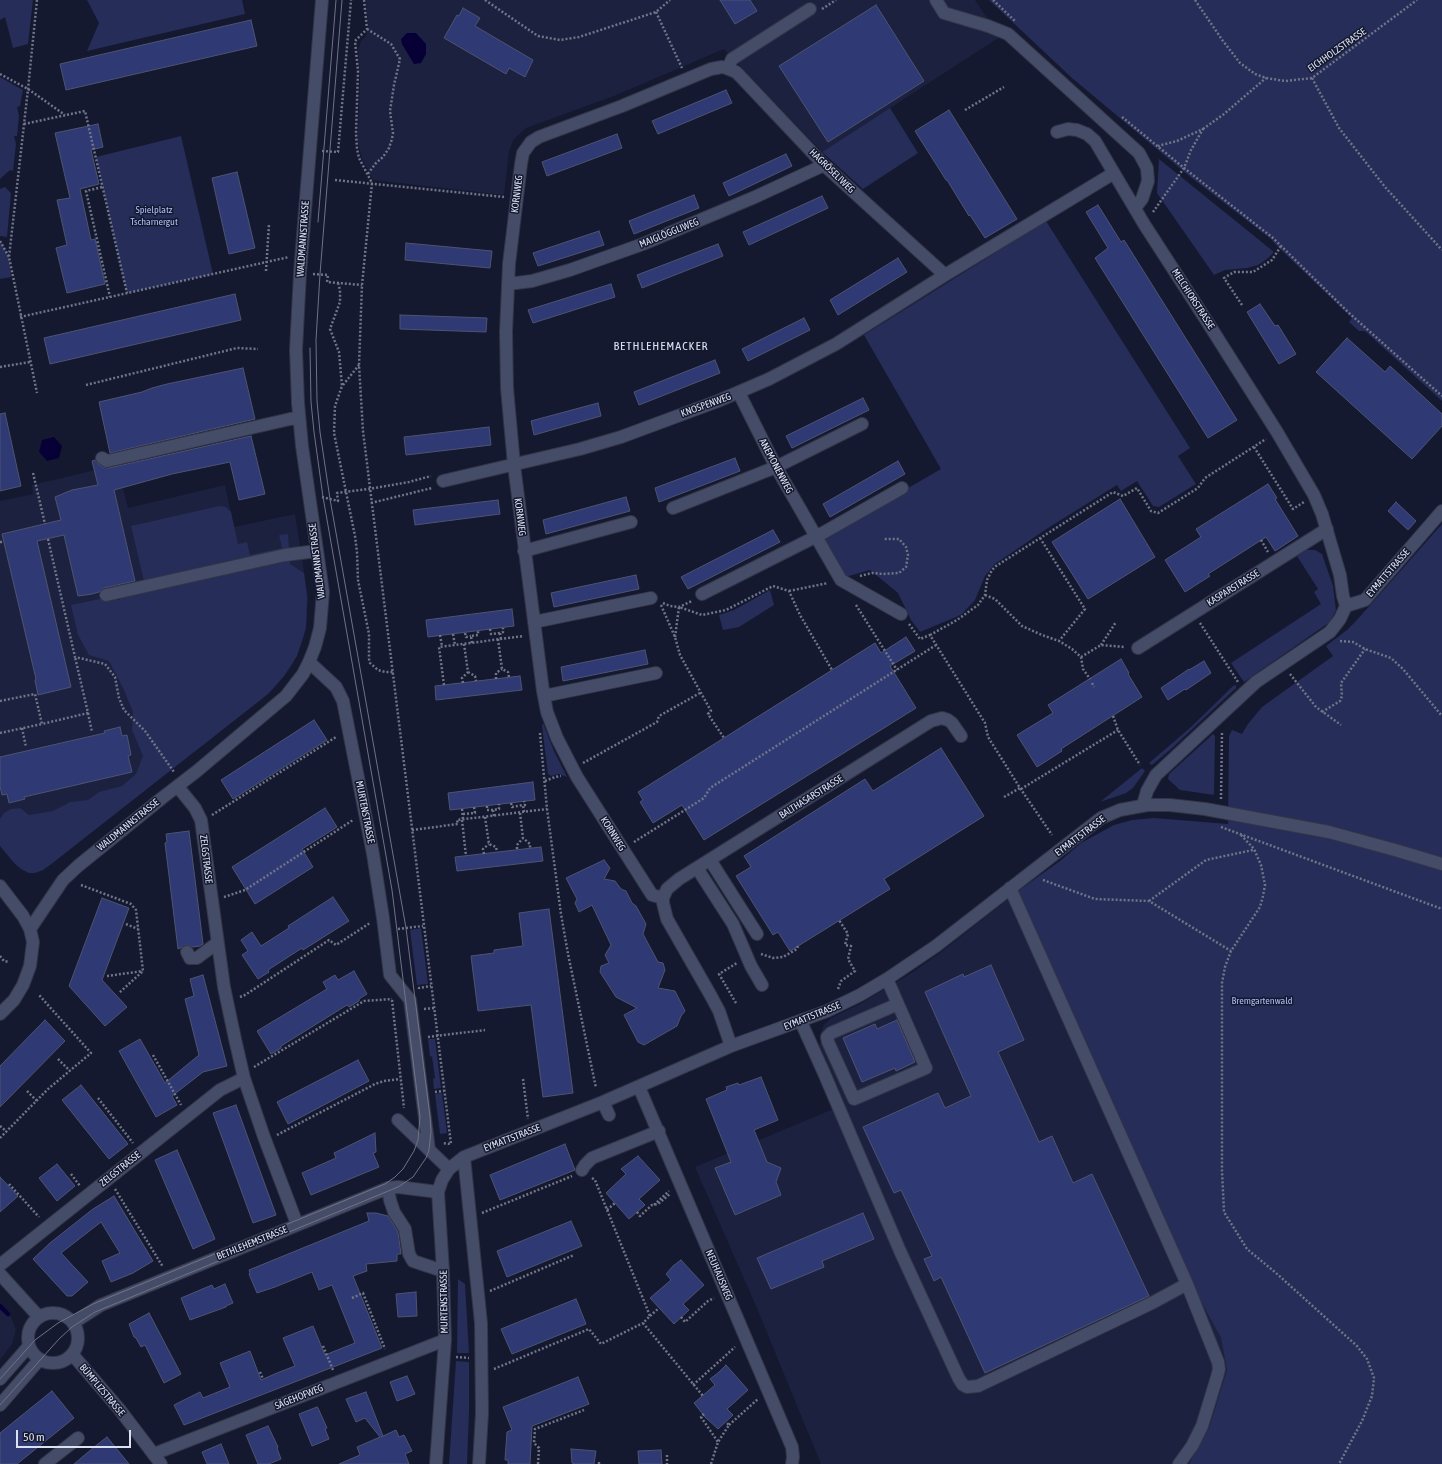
<!DOCTYPE html>
<html>
<head>
<meta charset="utf-8">
<style>
	body { margin:0 }
	#map { position:relative; width:1442px; height:1464px; overflow:hidden; background:#141930; font-family:"Asap Condensed",sans-serif }
	canvas { display:block }
	.scale { position:absolute; left:16px; top:1430px; width:115px; height:18px; box-sizing:border-box; border:2px solid #dce1f1; border-top:0; padding-left:5px; font-size:12px; line-height:14px; white-space:nowrap; color:#dce1f1; -webkit-text-stroke:3px #141930; paint-order:stroke }
</style>
</head>
<body>
<div id="map">
<canvas width="1442" height="1464"></canvas>
<div class="scale">50 m</div>
</div>
<script>
const g = document.querySelector('canvas').getContext('2d');
g.lineJoin = 'round';
function fillPath(path, color) { g.fillStyle = color; g.fill(path, 'evenodd'); }
const shape = rows => new Path2D(rows.map(r => 'M' + r).join(''));
function trace(path, color, width, dash) { g.strokeStyle = color; g.lineWidth = width; g.lineCap = dash ? 'butt' : 'round'; g.setLineDash(dash || []); g.stroke(path); }
function label(font, color, halo, rows, align = 'center') {
  g.font = font + ' "Asap Condensed",sans-serif'; g.lineWidth = 3; g.setLineDash([]); g.textBaseline = 'middle'; g.strokeStyle = halo; g.fillStyle = color; for (const [text, x, y, turn = 0] of rows) {
    g.save(); g.translate(x, y); g.rotate((+turn || 0) * Math.PI / 180); g.textAlign = isNaN(turn) ? turn : align; if (halo) g.strokeText(text, 0, 0); g.fillText(text, 0, 0); g.restore();
  }
}
fillPath(shape([
	[366,0,975,0,1000,37,822,152,724,49,614,96,526,128,514,139,509,151,504,195,373,180,362,158,358,143,358,131,360,77,358,50,361,41,366,36,368,27],
	[117,465,128,508,225,485,234,527,295,514,308,597,306,628,302,643,291,667,276,686,268,694,50,865,43,870,29,873,19,868,0,846,0,501,33,494,32,485],
	[1018,891,1194,1289,1221,1338,1227,1370,1209,1428,1189,1464,821,1464,756,1306,695,1167,845,1104,820,1046,820,1035,824,1025,831,1018,860,1004,913,972,940,953],
	[0,1304,11,1317,16,1330,12,1344,0,1360]
]), '#1b213e');
fillPath(shape([
	[0,0,33,0,28,44,13,48,5,17,0,20],
	[87,0,242,0,245,14,87,51,99,23],
	[989,0,1442,0,1442,401,1365,331,1359,331,1349,322,1352,318,1276,245,1271,239,1188,175,1072,78],
	[0,77,23,90,20,106,17,107,19,116,17,136,14,136,16,144,13,171,10,170,0,179],
	[890,108,918,153,863,189,822,152],
	[181,136,213,274,127,293,96,157],
	[1159,159,1274,252,1267,259,1258,265,1247,268,1225,270,1214,275,1157,193],
	[5,187,11,193,7,237,0,236,0,189],
	[1046,221,1190,448,1178,456,1196,484,1159,507,1153,506,1137,481,1121,491,1117,485,1048,528,995,564,985,576,975,600,962,614,956,617,920,632,911,620,898,593,870,570,842,578,820,539,941,469,864,335],
	[0,241,9,257,11,277,0,279],
	[219,506,226,507,231,512,238,544,247,542,250,555,282,548,279,535,288,534,290,564,304,573,307,597,306,628,297,656,284,676,268,694,50,865,43,870,35,873,29,873,23,870,15,864,0,846,0,819,4,813,11,809,20,808,29,815,53,811,70,802,88,800,99,792,122,786,136,774,143,756,132,730,133,712,124,690,109,661,89,655,78,635,71,605,99,599,120,600,119,598,243,569,231,560,144,581,131,526],
	[1442,524,1442,1464,1189,1464,1209,1428,1227,1370,1221,1338,1194,1289,1018,891,1060,861,1081,843,1114,825,1132,820,1154,818,1228,824,1229,736,1232,730,1242,734,1248,724,1262,707,1333,656,1326,646,1347,630,1356,621],
	[1306,550,1315,550,1322,554,1333,586,1336,610,1330,622,1244,682,1231,663,1321,604,1314,592,1318,589,1297,556],
	[770,590,774,605,739,627,723,630,719,615,734,610],
	[1236,685,1236,688,1171,749,1152,765,1149,763,1191,727,1233,686],
	[543,723,554,751,567,777,559,774,551,776,548,774,542,726],
	[1213,734,1215,736,1214,795,1180,790,1168,779,1169,774],
	[1142,768,1145,771,1133,788,1126,793,1100,802],
	[421,928,428,984,417,985,410,930],
	[428,1039,435,1039,441,1088,434,1089,433,1079,435,1078,432,1056,430,1057],
	[442,1093,447,1133,440,1134,435,1094],
	[458,1279,465,1284,469,1353,457,1353],
	[456,1361,469,1362,469,1412,467,1464,449,1464]
]), '#252d58');
fillPath(shape([
	[407,33,416,33,426,44,426,54,421,63,414,64,402,44,401,39],
	[54,437,62,446,59,458,47,461,39,452,42,440]
]), '#060037');
trace(shape([
	[0,1306,8,1314]
]), '#060037', 4.5);
const building = shape([
	[720,0,750,0,757,11,735,24,720,0],
	[876,5,924,81,828,142,779,66,876,5],
	[463,8,480,18,475,26,533,60,525,77,509,68,506,74,444,38,457,15,459,16,463,8],
	[251,20,257,46,66,90,60,64,251,20],
	[726,90,732,103,658,134,652,121,726,90],
	[949,110,1017,219,985,238,970,215,969,216,947,180,946,180,915,131,949,110],
	[98,124,103,147,91,150,99,184,80,189,91,240,95,239,105,284,67,293,56,248,67,245,57,200,70,198,55,133,98,124],
	[617,134,622,148,547,176,542,162,617,134],
	[786,154,792,166,729,196,723,183,786,154],
	[237,172,255,248,229,254,212,178,237,172],
	[694,195,699,208,634,234,629,221,694,195],
	[822,196,828,208,749,245,743,232,822,196],
	[1098,205,1121,242,1124,240,1237,420,1208,438,1095,258,1108,248,1086,212,1098,205],
	[599,231,604,245,538,266,533,253,599,231],
	[406,243,492,251,490,268,405,260,406,243],
	[718,244,723,256,642,288,637,275,718,244],
	[898,258,907,272,838,315,830,300,898,258],
	[611,284,615,297,533,323,528,310,611,284],
	[235,294,241,320,50,364,44,338,235,294],
	[1260,304,1275,326,1278,325,1296,354,1279,364,1247,312,1260,304],
	[400,315,487,318,486,332,400,329,400,315],
	[804,318,810,330,748,361,742,349,804,318],
	[1347,338,1385,372,1390,366,1442,414,1442,426,1412,459,1316,372,1347,338],
	[715,360,720,373,639,405,634,392,715,360],
	[243,368,255,419,110,453,99,402,142,392,152,388,167,384,243,368],
	[863,398,869,410,792,448,786,436,863,398],
	[598,403,601,416,534,435,531,421,598,403],
	[5,413,21,486,0,491,0,414,5,413],
	[489,427,491,445,406,455,404,437,489,427],
	[251,436,265,494,239,500,230,462,172,474,114,490,135,581,104,588,99,592,92,594,78,596,64,535,37,541,71,687,38,695,35,680,36,679,2,534,61,520,55,497,72,490,98,485,92,461,95,460,98,464,103,467,109,468,251,436],
	[735,458,740,471,659,502,655,488,735,458],
	[898,461,905,474,830,517,823,504,898,461],
	[1268,484,1277,498,1275,499,1298,536,1275,551,1266,537,1208,574,1210,576,1185,592,1165,560,1201,537,1196,529,1268,484],
	[626,497,630,511,546,534,543,520,626,497],
	[1120,499,1155,557,1088,599,1052,542,1120,499],
	[498,500,500,514,415,525,413,510,498,500],
	[1396,502,1416,521,1408,530,1388,511,1396,502],
	[773,530,780,542,688,589,681,577,773,530],
	[636,575,639,589,554,607,551,593,636,575],
	[512,609,514,626,428,637,426,620,512,609],
	[906,637,915,651,890,666,916,708,704,840,682,805,653,823,640,802,643,800,638,792,875,643,881,653,906,637],
	[645,650,648,664,563,681,561,667,645,650],
	[1121,659,1129,673,1128,674,1142,697,1061,749,1062,751,1037,767,1017,735,1053,713,1048,705,1121,659],
	[1204,661,1211,673,1186,690,1185,689,1168,700,1161,688,1189,669,1189,670,1204,661],
	[520,676,522,690,436,700,435,686,520,676],
	[314,720,327,740,233,799,221,780,314,720],
	[120,727,122,736,127,735,131,755,128,756,132,772,24,797,25,799,9,803,7,794,2,795,0,786,0,757,105,733,104,731,120,727],
	[941,748,984,816,884,879,890,889,790,951,778,932,773,935,736,876,751,867,744,856,865,779,873,791,941,748],
	[533,782,535,800,450,810,448,793,533,782],
	[325,808,337,827,302,849,313,867,255,904,232,867,325,808],
	[189,831,203,944,200,946,193,947,187,945,178,949,165,843,167,842,166,834,189,831],
	[541,847,543,861,457,871,455,857,541,847],
	[604,860,610,868,604,879,615,881,621,889,626,891,632,903,636,906,646,924,643,934,658,962,663,963,665,970,658,988,675,991,685,1011,681,1016,677,1026,644,1045,638,1042,624,1015,637,1008,616,997,600,972,601,966,609,963,605,955,611,945,592,905,579,912,575,903,577,899,566,878,604,860],
	[333,897,349,921,303,950,302,948,268,970,269,972,258,979,242,955,248,951,241,940,252,932,261,946,289,928,288,926,333,897],
	[102,898,129,908,102,980,127,1007,105,1026,69,986,102,898],
	[549,909,573,1093,543,1097,531,1005,478,1011,471,956,494,953,494,950,523,946,519,913,549,909],
	[991,965,1024,1040,998,1052,1039,1142,1052,1136,1073,1183,1092,1174,1149,1296,985,1373,941,1277,934,1281,924,1259,932,1256,901,1190,894,1193,863,1127,938,1093,945,1108,971,1096,925,992,963,974,964,977,991,965],
	[354,971,367,994,359,999,359,1001,349,1007,347,1005,281,1046,281,1048,271,1054,257,1031,327,989,323,982,335,975,338,980,354,971],
	[203,975,227,1066,203,1072,172,1096,177,1105,156,1117,119,1051,140,1039,165,1083,199,1055,185,999,194,996,190,979,203,975],
	[45,1020,65,1041,0,1107,0,1066,45,1020],
	[897,1020,915,1062,896,1071,895,1068,862,1082,843,1038,875,1024,877,1029,897,1020],
	[358,1060,369,1081,288,1124,277,1102,358,1060],
	[761,1077,778,1120,754,1130,767,1162,781,1168,776,1182,781,1195,735,1215,715,1168,731,1162,706,1099,727,1090,726,1087,738,1083,739,1085,761,1077],
	[81,1085,128,1144,109,1159,62,1100,81,1085],
	[236,1105,276,1215,253,1223,213,1113,236,1105],
	[375,1133,376,1152,373,1153,379,1167,311,1195,302,1173,336,1158,334,1153,375,1133],
	[565,1144,575,1170,500,1200,490,1175,565,1144],
	[177,1150,215,1239,193,1249,155,1160,177,1150],
	[638,1156,660,1180,639,1199,645,1205,629,1219,606,1193,626,1174,621,1169,638,1156],
	[57,1164,75,1186,57,1201,39,1178,57,1164],
	[0,1177,18,1196,0,1212,0,1177],
	[114,1196,153,1261,133,1273,111,1282,102,1261,120,1253,101,1222,61,1253,88,1282,72,1296,67,1296,33,1259,50,1243,93,1209,114,1196],
	[367,1213,376,1213,388,1216,398,1232,401,1254,397,1254,397,1261,366,1264,367,1271,353,1276,382,1348,184,1425,174,1405,200,1392,203,1398,230,1387,220,1363,250,1351,261,1380,277,1373,295,1366,283,1338,313,1326,325,1355,355,1343,332,1285,319,1290,312,1272,275,1287,257,1293,249,1274,250,1273,249,1270,369,1221,367,1213],
	[863,1213,874,1239,822,1261,824,1267,771,1289,757,1258,863,1213],
	[571,1221,582,1246,507,1277,497,1251,571,1221],
	[681,1260,704,1285,683,1304,689,1310,674,1324,650,1298,671,1280,666,1274,673,1266,681,1260],
	[225,1284,233,1303,226,1306,226,1307,190,1320,181,1298,212,1285,214,1289,225,1284],
	[416,1292,417,1316,398,1317,396,1294,416,1292],
	[576,1299,586,1324,512,1354,501,1329,576,1299],
	[149,1313,181,1374,164,1383,145,1345,141,1347,136,1338,134,1337,129,1324,149,1313],
	[726,1365,748,1390,727,1409,733,1415,718,1429,705,1417,694,1403,715,1385,710,1379,718,1373,726,1365],
	[407,1376,415,1394,397,1401,390,1382,407,1376],
	[578,1377,589,1404,532,1426,530,1464,508,1464,508,1460,505,1460,507,1432,512,1430,503,1407,578,1377],
	[52,1391,74,1418,17,1464,0,1464,0,1433,52,1391],
	[366,1392,383,1436,381,1437,396,1430,399,1437,404,1435,412,1451,405,1454,409,1464,339,1464,360,1455,357,1447,380,1437,365,1418,356,1422,346,1399,366,1392],
	[317,1407,318,1408,327,1428,325,1429,329,1439,312,1446,299,1414,317,1407],
	[268,1426,278,1447,277,1448,281,1459,269,1464,258,1464,246,1435,268,1426],
	[107,1437,129,1464,74,1464,93,1448,107,1437],
	[221,1444,229,1464,207,1464,202,1452,221,1444],
	[571,1449,596,1451,594,1464,575,1464,572,1463,571,1449],
	[661,1450,662,1464,639,1464,638,1451,661,1450]
]);
fillPath(building, '#2f3974');
trace(building, '#4d5470', 1);
const minor = shape([
	[936,0,944,13,988,26,1008,34,1139,153,1147,168,1148,181,1142,199,1135,208],
	[728,68,732,59,810,9],
	[1057,132,1068,129,1077,130,1087,134,1095,141,1144,224,1208,323,1277,432,1314,495,1322,514,1340,575,1343,596,1346,606],
	[508,284,532,281,570,270,643,244,755,197,824,165],
	[739,393,776,467,841,580,901,614],
	[102,458,107,461,290,419,299,418],
	[443,481,580,449,621,437,718,401,769,379,836,344,945,275,1114,173],
	[673,508,776,467,862,424],
	[524,551,631,522],
	[702,594,821,534,902,488],
	[106,595,285,555,317,551],
	[534,622,651,598],
	[1138,648,1327,529],
	[309,662,336,687,343,701,373,854,383,918,390,975,410,1000,429,1150],
	[544,696,656,673],
	[178,787,195,808,201,820,224,987,235,1039,244,1078,264,1137,297,1224],
	[1143,805,1147,791,1156,775,1256,682,1330,632,1340,619,1346,606,1365,600,1442,511],
	[710,860,757,934],
	[697,868,733,924,751,966,762,985],
	[0,886,23,916,30,929,33,942,30,966,23,985,14,1000,0,1014],
	[1010,888,1187,1284,1218,1362,1219,1369,1217,1377,1202,1426,1192,1446,1179,1464],
	[663,898,652,895,577,777,557,738,547,712,543,691,514,465,507,388,506,332,509,264,521,164,523,153,531,142,539,137,622,106,711,69,722,67,726,68,736,72,740,76,824,165,945,275],
	[30,929,63,880,78,866,162,798,197,771,286,696,303,674,309,662,315,647,320,628,323,592,302,446,298,403,296,350,300,273,322,0],
	[187,952,190,958,197,958,217,943],
	[887,979,926,1068,854,1099,828,1042,827,1037,831,1033,898,1004],
	[801,1022,824,1073,900,1251,959,1379,963,1385,967,1387,978,1386,1152,1303,1187,1284],
	[731,1046,719,1011,711,996,667,919,663,903,663,898,667,889,679,879,931,721,942,718,948,720,952,723,961,736],
	[639,1087,792,1447,793,1457,792,1464],
	[603,1102,609,1115],
	[398,1120,449,1169],
	[464,1157,481,1323,482,1413,479,1464],
	[582,1170,585,1165,592,1158,659,1131],
	[388,1188,390,1200,394,1212,405,1229,409,1254,413,1261,443,1271],
	[0,1265,220,1090,244,1078],
	[0,1274,39,1317],
	'28 1338a25 25 0 1 1 50 0a25 25 0 1 1-50 0Z',
	[73,1323,101,1305,388,1188,398,1187,438,1192],
	[72,1354,120,1410,161,1464],
	[0,1379,29,1346],
	[0,1405,40,1359],
	[154,1454,445,1340],
	[45,1464,78,1438],
	[436,1464,445,1340,443,1271,438,1192,442,1180,449,1169,464,1157,603,1102,731,1046,827,1011,860,995,887,979,936,946,1101,818,1120,810,1147,805,1170,805,1205,809,1329,832,1395,850,1442,864]
]);
trace(minor, '#333547', 14);
trace(shape([
	[37,0,28,89,9,257,37,393],
	[364,0,367,29,355,41,358,71,356,133,357,149,359,158,372,183,362,285,359,365,363,431,451,1144,442,1143],
	[485,0,538,36,560,40,579,37,656,12,670,0],
	[993,0,1015,21],
	[1195,0,1223,41,1240,63,1255,74,1266,78,1285,81,1312,78,1417,0],
	[822,9,836,0],
	[656,12,682,68],
	[367,29,391,44,400,59,394,85,390,111,393,133,392,139,389,148,383,157,376,163,367,175],
	[0,74,28,89,65,115],
	[1312,78,1339,128,1385,187,1442,250],
	[965,110,1004,87],
	[1122,117,1184,168,1273,238,1349,313,1442,396],
	[24,124,85,111,127,293],
	[1203,129,1224,114,1266,78],
	[322,151,338,152,351,0],
	[335,180,504,197],
	[102,187,86,191,110,297],
	[1153,212,1184,168,1191,150,1203,129,1177,141,1158,146],
	[0,241,9,257],
	[266,271,269,224],
	[313,274,328,275,327,282,362,285],
	[338,283,340,290,340,302,330,329,339,352,342,386,335,406,334,433,355,536,357,552,358,580,369,634,369,659,370,663,378,670,385,672,393,672],
	[1242,305,1224,278,1234,272,1253,272,1272,260,1281,246],
	[20,317,289,257],
	[0,367,30,362],
	[86,385,237,348,258,349],
	[343,385,359,365],
	[1254,447,1293,509,1304,502],
	[33,473,45,524],
	[322,497,338,501,337,493,369,489,409,482,431,476],
	[371,503,432,488],
	[1040,538,1085,609,1059,641],
	[48,539,75,657,105,664,115,677,119,698,124,710,145,731,174,772],
	[1261,540,1268,552],
	[0,542,3,542],
	[860,576,872,573,883,574,899,573,906,567,908,555,906,547,899,539,883,539],
	[789,591,828,583],
	[985,595,995,599,1022,626,1042,635,1059,641,1072,649,1081,657,1083,669,1090,679],
	[663,603,670,606,679,607,692,601],
	[661,605,675,637,680,655,711,711,708,714,724,738],
	[856,605,897,670],
	[1200,623,1238,682],
	[909,624,920,639,930,635,985,723,988,737,1020,788,1052,835],
	[490,629,491,634,500,633],
	[465,633,466,637,471,636],
	[453,634,455,645],
	[440,635,442,646],
	[930,635,957,620,978,605,985,595,987,580,992,570,996,566,1113,492,1123,496,1137,488,1151,511,1158,513,1198,488,1205,478,1266,439],
	[675,637,679,607,702,615,726,610,773,586,789,591,800,615,832,670],
	[498,639,502,669,508,672,509,677],
	[501,639,500,633,503,632,503,628],
	[1340,641,1353,642,1365,649,1391,658,1403,669,1442,716],
	[472,643,471,636,478,635,478,631],
	[1101,645,1116,622],
	[1081,657,1101,645,1125,647],
	[468,672,475,676,476,681],
	[1290,674,1316,707,1341,725],
	[496,679,496,673,502,669],
	[463,683,462,678,468,672,464,644],
	[1092,683,1094,687],
	[444,685,439,647,524,636],
	[0,701,35,694,42,724,88,713,75,657],
	[1322,712,1340,701,1342,696,1341,683,1365,649],
	[88,713,92,732],
	[1113,716,1118,730,1140,765],
	[22,728,26,747],
	[0,733,42,724],
	[540,733,547,809,561,914,568,954,596,1088],
	[583,763,657,722,659,716,700,693],
	[545,781,555,777,561,776],
	[1021,789,1118,730],
	[1004,797,1020,788],
	[1221,799,1222,732],
	[511,803,512,807,523,805],
	[487,806,487,810,493,810],
	[462,809,463,820],
	[524,812,523,805,525,805,524,801],
	[520,813,523,838,530,844,530,848],
	[463,814,475,813,474,807],
	[212,815,336,737],
	[494,816,493,810,499,809,499,804],
	[485,817,489,844,496,847,497,852],
	[462,820,466,856],
	[1221,827,1442,909],
	[412,830,458,824,457,820,547,809],
	[1241,835,1254,849,1261,865,1265,885,1263,896,1260,907,1231,951,1225,967,1222,983,1222,1171,1224,1212,1247,1249,1276,1273,1357,1346,1367,1359,1374,1378,1372,1396,1362,1421,1339,1464],
	[634,842,704,798,710,788,936,645],
	[517,849,517,845,523,838],
	[484,854,483,849,489,844],
	[1043,880,1095,899,1149,901,1231,951],
	[81,885,131,904,136,910,143,971,119,993],
	[224,897,245,890,353,820],
	[1149,901,1206,860,1253,850],
	[126,924,138,929],
	[398,929,423,926],
	[761,954,773,958,783,957,797,949,798,946],
	[0,956,4,961,9,962],
	[107,976,143,971],
	[419,989,419,988,431,986],
	[838,989,841,981,855,971,848,959,851,946,845,945,848,934,839,920],
	[240,997,245,995,329,940,336,945,370,923],
	[392,1000,404,1108],
	[736,1003,719,974,737,963],
	[424,1009,434,1008],
	[428,1037,485,1030],
	[153,1055,181,1105],
	[58,1059,70,1071],
	[254,1067,364,1001,392,999],
	[523,1079,528,1119],
	[27,1091,37,1101],
	[435,1092,444,1091],
	[98,1098,133,1143],
	[0,1126,6,1131],
	[277,1135,375,1084,384,1081,400,1079],
	[0,1138,48,1089,91,1053,39,995],
	[71,1174,80,1186],
	[592,1178,595,1180,650,1316,643,1323,703,1396],
	[9,1184,39,1217],
	[115,1189,163,1267],
	[654,1205,669,1191],
	[607,1210,615,1203],
	[637,1212,640,1216,652,1205,658,1204,670,1194],
	[482,1213,572,1176],
	[490,1291,574,1255],
	[352,1298,363,1293,385,1349],
	[650,1316,659,1308],
	[681,1317,685,1322,708,1301,714,1298],
	[323,1346,333,1370],
	[456,1357,469,1358],
	[494,1369,589,1329,601,1344,643,1323],
	[260,1372,263,1379],
	[693,1385,735,1347],
	[704,1414,701,1417,718,1442],
	[729,1425,758,1399],
	[667,1455,667,1464],
	[538,1464,539,1448,534,1443,535,1429,584,1410],
	[599,1464,599,1462],
	[711,1464,718,1442,729,1425,726,1422]
]), '#707588', 2.5, [2, 2]);
trace(minor, '#454c67', 12);
trace(shape([
	[318,222,336,0],
	[0,1379,35,1340,58,1323,93,1304,385,1184,395,1177,403,1169,414,1151,418,1140,420,1117,392,890,323,497,314,432,311,402,310,348],
	[0,1405,59,1339,72,1327,95,1312,398,1187,413,1177,426,1158,429,1150,431,1131,430,1117,406,928,330,499,320,432,317,401,316,340,320,274,342,0]
]), '#6e7387', 1);
label('10px', '#dce1f1', '#141930', [
	["EICHHOLZSTRASSE",1337,50,-35],
	["HAGRÖSELIWEG",832,171,44],
	["KORNWEG",517,194,-83],
	["MAIGLÖGGLIWEG",669,233,-22],
	["WALDMANNSTRASSE",303,239,-86],
	["MELCHIORSTRASSE",1193,299,57],
	["KNOSPENWEG",706,405,-20],
	["ANEMONENWEG",776,466,62],
	["KORNWEG",520,517,83],
	["WALDMANNSTRASSE",317,561,-97],
	["EYMATTSTRASSE",1388,573,-49],
	["KASPARSTRASSE",1233,588,-32],
	["BALTHASARSTRASSE",811,797,-32],
	["MURTENSTRASSE",365,812,79],
	["WALDMANNSTRASSE",128,825,-39],
	["KORNWEG",613,834,58],
	["EYMATTSTRASSE",1080,836,-37],
	["ZELGSTRASSE",206,859,83],
	["EYMATTSTRASSE",812,1016,-22],
	["EYMATTSTRASSE",512,1138,-21],
	["ZELGSTRASSE",120,1169,-39],
	["BETHLEHEMSTRASSE",252,1243,-22],
	["NEUHAUSWEG",719,1275,67],
	["MURTENSTRASSE",444,1302,-91],
	["BÜMPLIZSTRASSE",102,1390,50],
	["SÄGEHOFWEG",299,1397,-22]
]);
label('10px', '#afbdf4', '#141930', [
	["Spielplatz",154,210],
	["Tscharnergut",154,222],
	["Bremgartenwald",1262,1001]
]);
g.letterSpacing = '1px';
label('12px', '#dce1f1', '#141930', [
	["BETHLEHEMACKER",661,346]
]);
g.letterSpacing = '0px';
</script>
</body>
</html>
